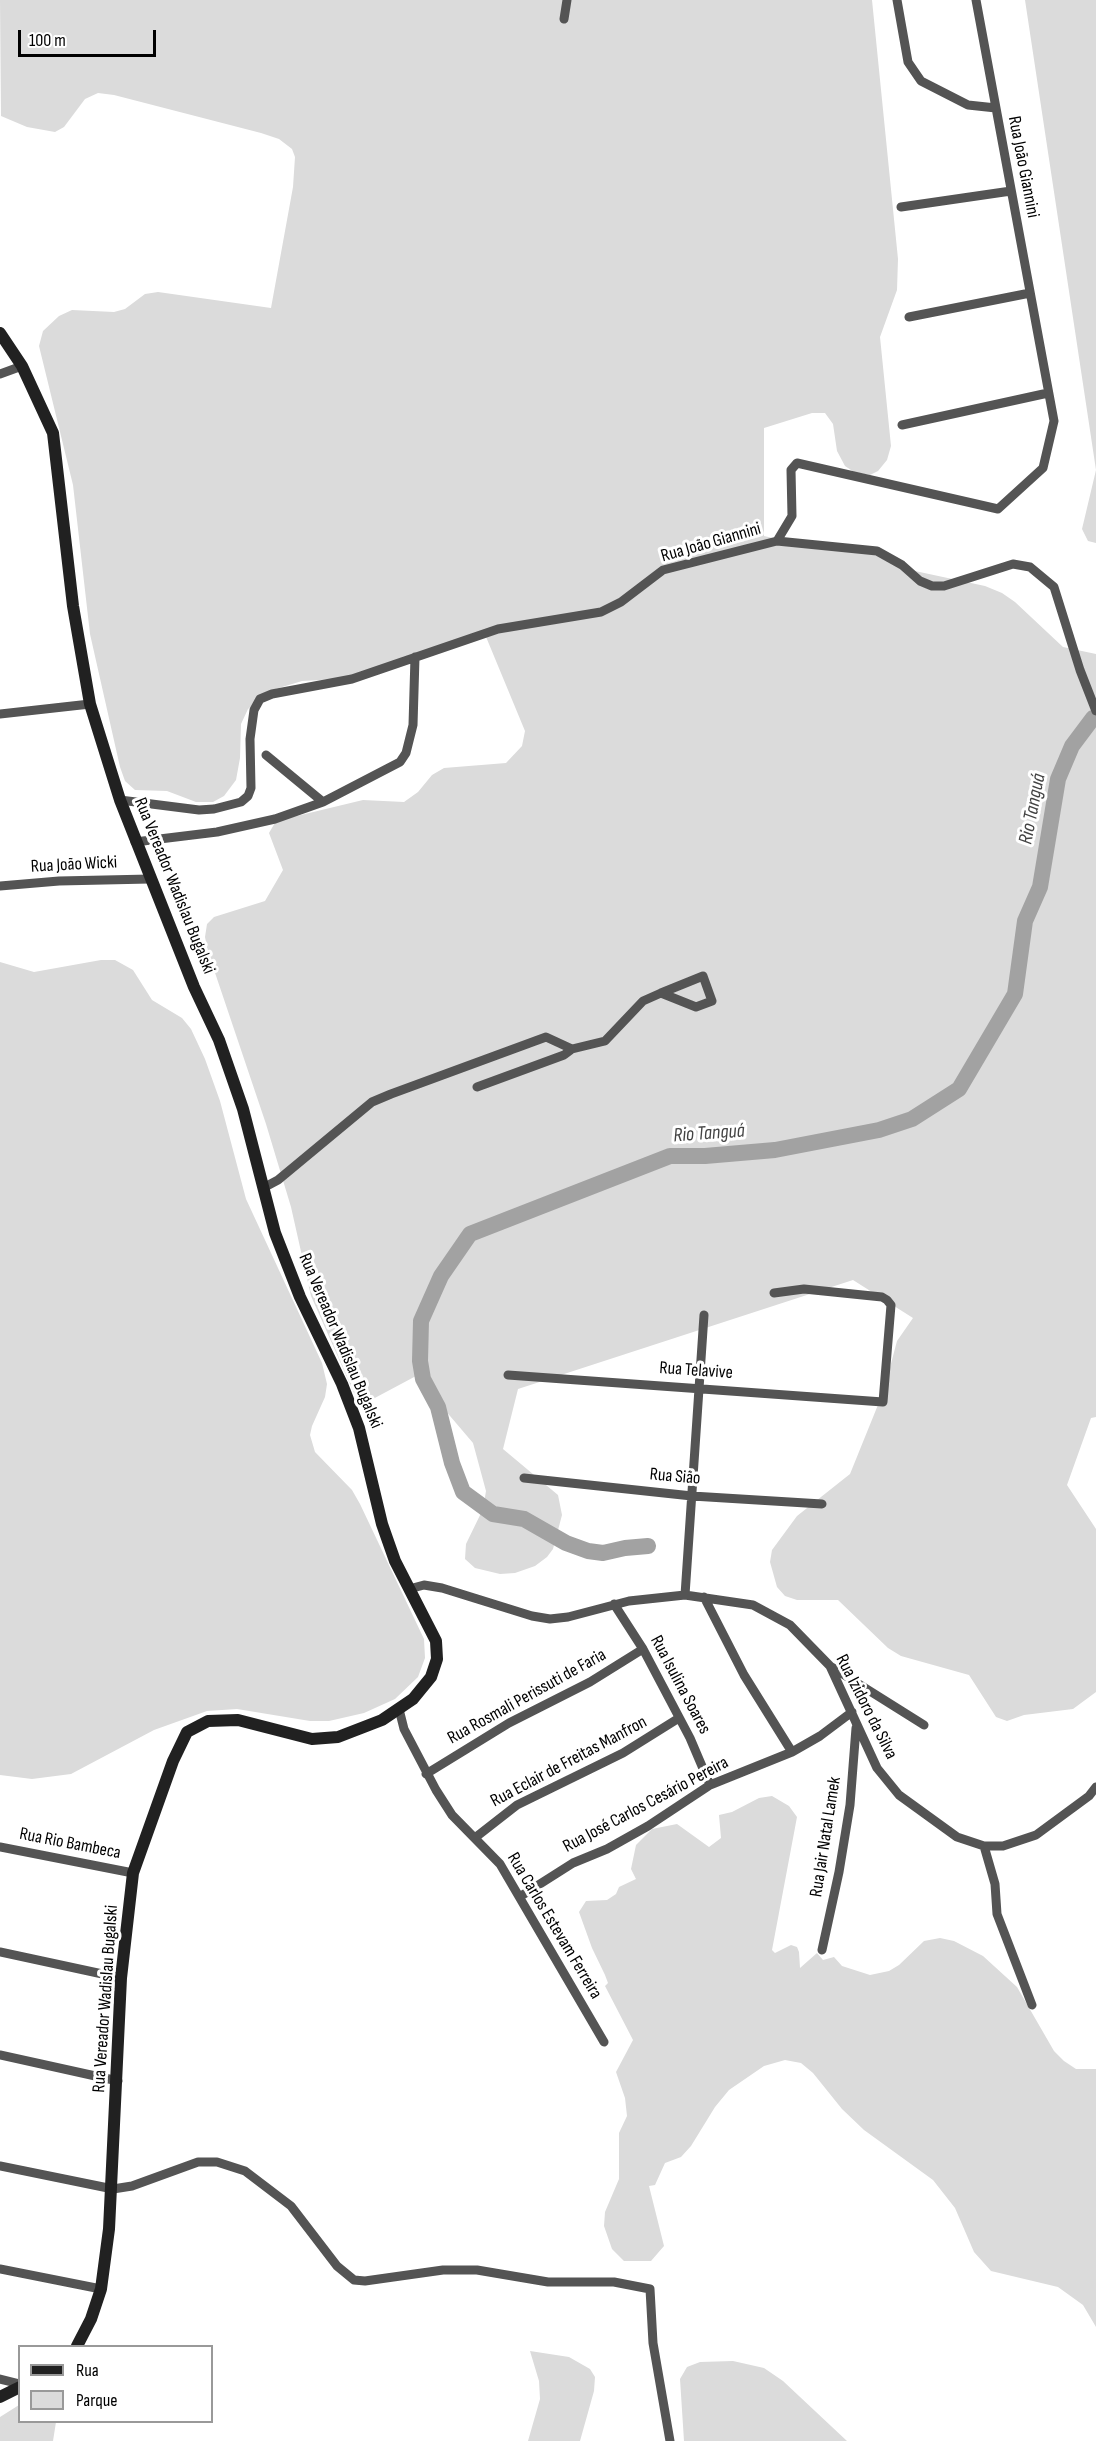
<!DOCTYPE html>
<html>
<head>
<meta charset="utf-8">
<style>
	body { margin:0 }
	#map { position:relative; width:1096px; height:2441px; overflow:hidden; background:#fff; font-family:"Sofia Sans Condensed",sans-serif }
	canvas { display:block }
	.legend { position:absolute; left:18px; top:2345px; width:195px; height:78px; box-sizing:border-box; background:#fff; border:2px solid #999; margin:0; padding:8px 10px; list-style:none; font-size:18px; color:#000 }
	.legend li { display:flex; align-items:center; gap:12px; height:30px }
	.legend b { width:30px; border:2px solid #999 }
	.scale { position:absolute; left:18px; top:30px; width:138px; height:27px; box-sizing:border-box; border:3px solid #000; border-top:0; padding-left:8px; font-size:18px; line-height:21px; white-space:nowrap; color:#000; -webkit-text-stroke:4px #fff; paint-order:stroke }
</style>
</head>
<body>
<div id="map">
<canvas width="1096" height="2441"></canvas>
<ul class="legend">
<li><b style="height:8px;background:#212121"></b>Rua</li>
<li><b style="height:16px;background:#dbdbdb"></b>Parque</li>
</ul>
<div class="scale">100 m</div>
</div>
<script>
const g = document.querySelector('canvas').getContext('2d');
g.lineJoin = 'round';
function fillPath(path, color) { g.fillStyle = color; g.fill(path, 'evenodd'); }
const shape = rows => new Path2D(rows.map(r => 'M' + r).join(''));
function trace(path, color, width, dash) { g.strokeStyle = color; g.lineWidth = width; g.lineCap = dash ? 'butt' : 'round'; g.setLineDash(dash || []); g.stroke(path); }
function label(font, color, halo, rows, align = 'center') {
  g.font = font + ' "Sofia Sans Condensed",sans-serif'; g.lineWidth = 6; g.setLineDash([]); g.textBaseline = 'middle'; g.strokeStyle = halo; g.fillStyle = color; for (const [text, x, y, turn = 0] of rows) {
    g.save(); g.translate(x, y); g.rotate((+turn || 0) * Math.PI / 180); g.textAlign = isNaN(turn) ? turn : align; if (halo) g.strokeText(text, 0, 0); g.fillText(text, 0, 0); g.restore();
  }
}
fillPath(shape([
	[0,0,872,0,898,259,897,290,880,337,891,446,887,460,878,471,870,475,854,472,845,466,837,451,833,424,825,413,812,413,764,428,764,536,820,549,869,550,915,571,985,586,1002,593,1015,602,1063,647,1096,654,1096,1417,1091,1418,1067,1485,1096,1529,1096,1692,1073,1709,1024,1715,1007,1721,996,1717,969,1675,901,1656,888,1648,838,1600,797,1600,785,1596,777,1587,770,1562,772,1550,797,1516,850,1474,884,1390,897,1341,913,1318,853,1280,518,1389,503,1449,558,1495,562,1515,553,1549,547,1557,535,1566,515,1573,500,1574,475,1568,465,1559,466,1544,483,1509,486,1491,473,1443,416,1376,371,1400,362,1400,354,1393,311,1296,291,1207,266,1124,208,952,205,937,207,924,214,917,265,901,283,870,269,833,276,821,363,800,404,802,418,792,432,775,444,768,506,763,522,746,525,731,484,632,354,678,302,681,269,691,248,709,241,724,240,758,236,780,224,796,213,802,196,802,167,791,135,790,125,781,120,767,90,634,73,485,39,346,43,331,59,316,72,310,114,312,125,309,145,294,158,292,271,308,293,187,295,157,292,149,279,139,261,133,114,95,98,93,85,99,64,127,55,132,27,127,1,116],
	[1025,0,1096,0,1096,543,1088,541,1082,529,1096,470],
	[101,960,115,960,133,970,152,1000,182,1018,191,1029,205,1059,220,1101,246,1199,322,1363,327,1384,325,1397,312,1426,310,1435,315,1452,352,1490,360,1504,424,1639,425,1658,418,1677,395,1699,364,1713,329,1721,310,1721,237,1709,207,1711,154,1730,71,1774,32,1779,0,1775,0,962,34,972],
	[772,1796,789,1806,797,1817,772,1950,775,1953,791,1945,797,1947,799,1952,800,1968,817,1953,823,1960,834,1957,842,1966,870,1975,889,1971,899,1965,924,1941,940,1938,954,1941,983,1956,1017,1987,1054,2051,1064,2061,1076,2069,1096,2069,1096,2327,1083,2305,1058,2287,991,2271,974,2252,955,2208,933,2180,864,2130,842,2109,813,2073,801,2063,785,2060,764,2066,729,2090,715,2107,691,2146,681,2157,665,2163,655,2185,649,2186,664,2246,651,2261,624,2261,612,2249,604,2226,605,2212,619,2179,619,2133,627,2116,625,2098,616,2072,633,2040,605,1986,608,1983,605,1975,592,1948,579,1912,586,1901,607,1900,616,1894,619,1887,636,1879,631,1869,636,1845,652,1829,677,1824,709,1847,721,1838,719,1815,732,1812,759,1798],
	[530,2351,569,2357,590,2369,595,2377,594,2391,580,2441,528,2441,540,2399,539,2381],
	[733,2361,764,2368,783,2381,847,2441,684,2441,680,2379,687,2367,700,2362],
	[19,2405,20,2422,56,2422,53,2441,0,2441,0,2417]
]), '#dbdbdb');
trace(shape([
	[648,1546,625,1548,603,1553,588,1551,566,1543,524,1519,493,1514,463,1492,452,1463,438,1407,423,1379,420,1361,421,1321,441,1276,470,1234,670,1156,705,1156,775,1150,879,1130,912,1119,959,1089,1015,994,1025,921,1040,887,1058,779,1072,746,1093,718]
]), '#a2a2a2', 16);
trace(shape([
	[897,0,908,62,921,81,968,105,996,108],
	[564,19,567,0],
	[901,207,1011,191],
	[909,317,1030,293],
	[0,374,22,366],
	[902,425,1048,393],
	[777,541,877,551,902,565,920,581,932,586,944,586,1013,564,1030,567,1054,587,1080,670,1096,711],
	[0,714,90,704],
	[266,755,323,802],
	[120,800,199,810,214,809,241,802,248,796,251,788,250,739,254,710,260,699,272,694,352,679,498,629,601,612,621,602,663,570,777,541,792,516,791,470,797,463,998,509,1043,468,1054,421,976,0],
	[135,842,217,832,275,819,323,802,400,762,406,753,413,725,415,657],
	[0,886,59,881,150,879],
	[477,1087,564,1055,572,1049],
	[263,1188,278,1180,372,1102,391,1094,546,1037,572,1049,605,1041,643,1001,661,993,703,976,712,1001,696,1007,661,993],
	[508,1375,883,1402,891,1305,887,1300,882,1297,804,1289,774,1293],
	[524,1478,692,1496,822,1504],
	[409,1589,424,1585,442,1588,532,1616,550,1619,568,1617,629,1601,685,1595,753,1605,790,1625,830,1666,877,1768,899,1795,957,1837,984,1846,1003,1846,1036,1835,1089,1796,1096,1787],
	[685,1595,704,1315],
	[704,1597,744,1675,792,1752],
	[614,1604,643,1649,690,1738,710,1785],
	[830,1666,924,1725],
	[399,1709,404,1729,436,1790,452,1815,500,1864,604,2042],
	[426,1774,509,1723,590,1682,643,1649],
	[476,1837,517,1805,623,1753,679,1718],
	[984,1846,995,1884,997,1914,1032,2005],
	[0,1847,133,1873],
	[521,1896,573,1863,607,1849,648,1826,710,1785,792,1752,820,1736,852,1712],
	[822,1950,839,1872,850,1805,856,1728],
	[0,1952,121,1978],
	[0,2055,118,2081],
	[0,2166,113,2189,132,2186,198,2162,217,2162,245,2171,291,2206,337,2266,354,2280,365,2281,443,2270,477,2270,548,2282,614,2282,650,2289,653,2343,670,2441],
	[0,2269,101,2289],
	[0,2379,20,2384]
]), '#545454', 9);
trace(shape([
	[0,333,22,366,53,433,73,606,90,704,120,800,194,987,219,1040,243,1109,275,1233,300,1297,342,1384,359,1428,382,1524,395,1561,436,1641,437,1659,431,1677,413,1699,382,1720,338,1737,312,1739,238,1720,208,1721,187,1732,173,1761,133,1873,121,1978,109,2229,101,2289,91,2319,77,2346],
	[0,2397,20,2387]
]), '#212121', 12);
label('18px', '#000', '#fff', [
	["Rua João Giannini",1023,167,79],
	["Rua João Giannini",711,543,-16],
	["Rua João Wicki",74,865,-3],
	["Rua Vereador Wadislau Bugalski",174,886,68],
	["Rua Vereador Wadislau Bugalski",340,1341,67],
	["Rua Telavive",696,1371,4],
	["Rua Sião",675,1477,5],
	["Rua Isulina Soares",680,1685,62],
	["Rua Rosmali Perissuti de Faria",527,1697,-29],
	["Rua Izidoro da Silva",866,1707,63],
	["Rua Eclair de Freitas Manfron",569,1762,-28],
	["Rua José Carlos Cesário Pereira",646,1805,-28],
	["Rua Jair Natal Lamek",826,1837,-81],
	["Rua Rio Bambeca",70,1844,11],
	["Rua Carlos Estevam Ferreira",554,1926,59],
	["Rua Vereador Wadislau Bugalski",106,1999,-86]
]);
label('italic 20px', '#434343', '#fff', [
	["Rio Tanguá",1033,809,-79],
	["Rio Tanguá",709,1134,-4]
]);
</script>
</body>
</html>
